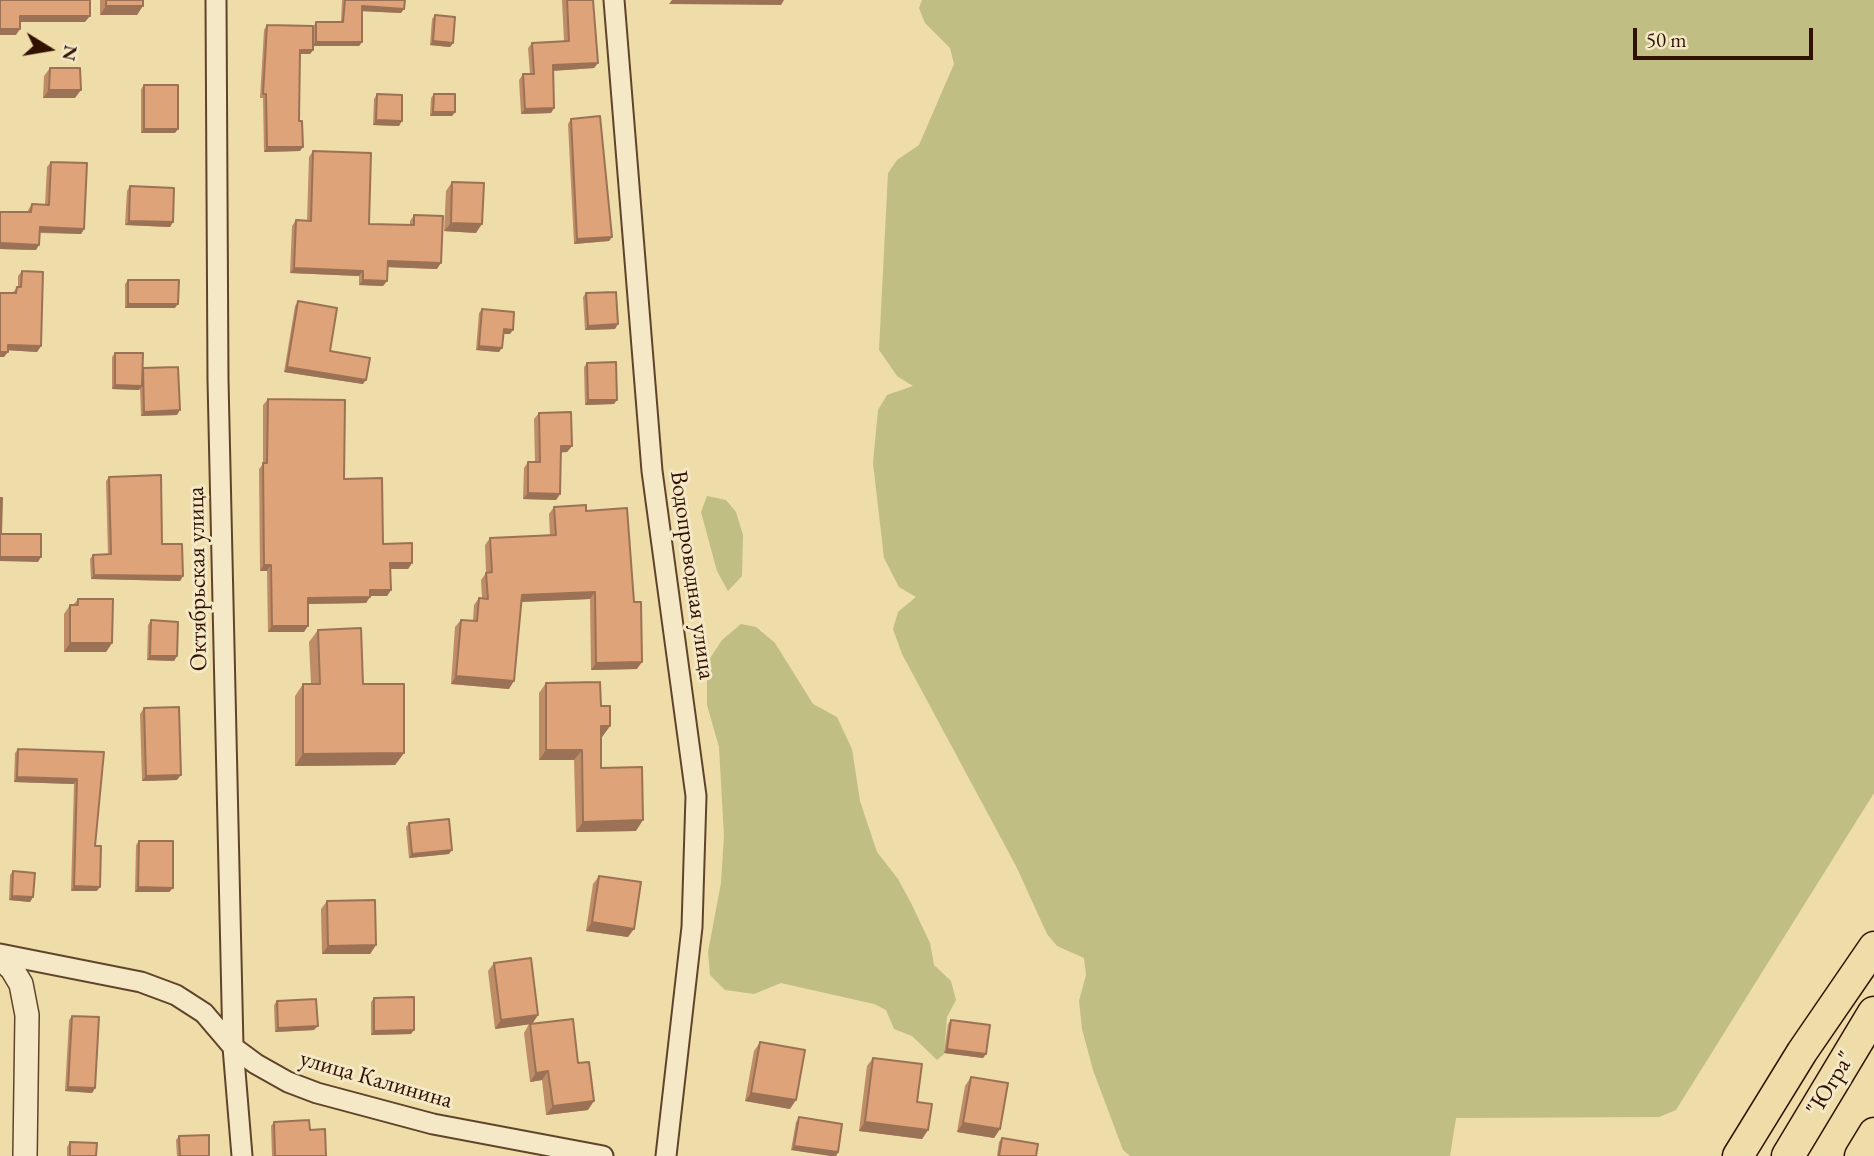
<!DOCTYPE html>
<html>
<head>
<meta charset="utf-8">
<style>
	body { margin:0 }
	#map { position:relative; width:1874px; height:1156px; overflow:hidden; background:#eedca9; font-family:"EB Garamond",serif }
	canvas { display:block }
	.north { position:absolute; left:14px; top:14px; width:70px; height:70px; -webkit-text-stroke:5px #f4e8c7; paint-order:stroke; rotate:101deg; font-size:19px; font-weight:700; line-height:28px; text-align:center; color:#311200 }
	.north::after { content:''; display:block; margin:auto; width:24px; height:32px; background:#311200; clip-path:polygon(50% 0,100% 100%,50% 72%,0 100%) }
	.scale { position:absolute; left:1633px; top:28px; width:180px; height:32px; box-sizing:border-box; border:4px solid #311200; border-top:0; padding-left:9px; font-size:21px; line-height:24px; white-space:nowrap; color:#311200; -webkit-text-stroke:5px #f4e8c7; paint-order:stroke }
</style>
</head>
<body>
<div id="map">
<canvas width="1874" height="1156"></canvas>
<div class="north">N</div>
<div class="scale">50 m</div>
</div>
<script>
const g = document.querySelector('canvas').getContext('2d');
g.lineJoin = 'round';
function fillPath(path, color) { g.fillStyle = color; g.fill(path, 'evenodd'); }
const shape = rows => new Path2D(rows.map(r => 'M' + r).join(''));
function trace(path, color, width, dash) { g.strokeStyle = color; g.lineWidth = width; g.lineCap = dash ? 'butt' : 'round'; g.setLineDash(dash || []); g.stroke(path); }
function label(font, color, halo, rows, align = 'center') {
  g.font = font + ' "EB Garamond",serif'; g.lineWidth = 6; g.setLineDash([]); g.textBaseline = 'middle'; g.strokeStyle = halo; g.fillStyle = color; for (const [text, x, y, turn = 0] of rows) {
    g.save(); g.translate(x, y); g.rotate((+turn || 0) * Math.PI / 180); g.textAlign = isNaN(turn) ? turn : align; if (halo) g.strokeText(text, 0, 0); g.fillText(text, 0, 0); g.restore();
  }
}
fillPath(shape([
	[922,0,1874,0,1874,793,1676,1110,1659,1117,1456,1118,1450,1156,1130,1156,1123,1150,1093,1070,1082,1029,1079,1001,1086,975,1084,958,1057,946,1047,934,1016,866,902,654,893,629,898,612,916,597,899,587,884,558,873,463,878,410,887,395,913,386,897,376,879,350,888,173,897,160,919,145,954,64,950,48,925,23,919,8],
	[707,496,726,500,736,512,743,535,742,576,728,591,717,571,701,512],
	[741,624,756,627,775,643,813,704,837,717,852,749,860,801,877,852,898,879,911,903,930,943,934,965,951,981,956,1000,947,1017,944,1054,937,1060,912,1036,894,1029,886,1010,874,1004,781,983,754,994,725,990,710,975,708,952,721,883,724,836,719,747,707,705,707,663,722,640]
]), '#c0be82');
const minor = shape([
	[216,0,218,380,233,1047,242,1156],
	[614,0,652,471,696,796,692,927,666,1156],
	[0,954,141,982,176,995,204,1013,233,1047,256,1064,288,1082,317,1093,433,1124,603,1156]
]);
const tertiary = shape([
	[0,958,12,969,21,984,27,1015,25,1156]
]);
const primary = shape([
	[1738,1156,1802,1052,1874,947],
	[1860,1156,1874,1133]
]);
const trunk = shape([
	[1788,1156,1874,1013]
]);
trace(minor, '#60442a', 23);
trace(tertiary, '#60442a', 26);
trace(primary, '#311200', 33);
trace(trunk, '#311200', 35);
trace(minor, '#f4e8c7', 19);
trace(tertiary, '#f4e8c7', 23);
trace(primary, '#eedca9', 30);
trace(trunk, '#eedca9', 32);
fillPath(shape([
	[100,0,143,0,137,15,100,15],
	[342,0,405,0,401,13,362,11,362,42,359,46,313,46,313,50,310,54,300,54,300,151,264,152,263,98,260,98,264,30,267,25,313,27,316,22,341,22],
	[562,0,593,0,598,63,594,68,553,71,554,108,551,113,521,114,519,80,523,74,530,74,528,48,532,43,564,41],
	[435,15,453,43,450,47,430,45,432,19],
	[50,68,75,98,43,98,44,76],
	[144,85,175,133,141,133,141,89],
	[377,94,399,126,373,125,374,99],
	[434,94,455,112,452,116,430,116,431,98],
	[571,119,612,237,609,241,574,244,568,124],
	[313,151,369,224,410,225,410,221,414,215,437,269,388,267,387,281,383,286,359,285,359,276,290,273,292,226,296,220,307,221,309,157],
	[51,162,84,229,81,234,40,233,36,250,0,249,0,212,28,212,28,210,32,204,45,205,47,167],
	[452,182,476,233,444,231,446,191],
	[130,186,173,222,170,227,125,225,127,191],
	[22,271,41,346,37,352,8,350,4,357,13,292,18,287,18,276],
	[128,280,175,308,125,308,125,284],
	[586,293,615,329,585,330,583,297],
	[298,301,330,351,363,384,284,372,295,306],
	[482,309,510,334,503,334,499,352,476,350,479,313],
	[115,353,143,369,177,415,141,416,140,388,139,390,112,389,112,357],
	[587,363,614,404,585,405,584,367],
	[268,399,344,479,383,544,412,563,408,569,390,569,391,590,387,596,370,596,366,603,308,604,304,632,268,632,267,571,260,571,259,469,263,464,263,405],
	[539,413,572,446,567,452,561,452,560,494,556,500,523,499,524,468,528,462,535,462,534,419],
	[109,477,162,544,183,576,180,581,91,579,90,559,93,555,108,555,106,481],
	[554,507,586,511,637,669,591,670,590,599,521,602,509,689,451,684,455,627,461,620,473,621,474,605,479,598,482,598,481,580,486,573,485,545,490,538,550,536,549,514],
	[78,599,112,643,106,652,64,652,64,614,70,605,73,605],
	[151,620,177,656,174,661,147,660,148,625],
	[318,630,404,753,395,765,295,766,295,696,303,684,311,684,309,642],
	[546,683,601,706,610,726,602,737,601,737,601,768,636,831,576,832,574,760,539,760,539,693],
	[144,708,177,780,142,781,140,714],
	[18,749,104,752,95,846,97,891,71,891,74,784,14,782,15,753],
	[409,823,449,854,409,858,406,827],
	[139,841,173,888,169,892,135,892,136,845],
	[13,871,33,897,30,902,9,900,10,875],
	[599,876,628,937,586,931,593,884],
	[327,901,376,945,370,954,322,954,321,909],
	[494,963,538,1015,532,1024,578,1063,588,1110,546,1115,542,1080,530,1082,524,1033,529,1024,495,1029,488,971],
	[374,998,411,1034,371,1035,371,1002],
	[277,1001,314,1030,275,1032,274,1005],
	[72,1016,95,1088,92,1093,65,1091,69,1020],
	[951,1020,986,1054,983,1058,944,1053,948,1024],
	[760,1042,790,1109,745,1101,754,1051],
	[873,1058,928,1130,922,1139,859,1131,867,1066],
	[971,1077,1000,1129,994,1138,957,1132,965,1086],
	[799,1117,838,1152,836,1156,791,1150,796,1122],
	[274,1122,310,1130,326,1156,272,1156,271,1126],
	[179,1136,209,1156,177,1156,176,1140],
	[1002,1138,1036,1156,997,1156,999,1142],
	[70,1142,96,1156,67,1156,67,1147]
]), '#bf8c68');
fillPath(shape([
	[672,0,784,0,781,5,669,4],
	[106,6,143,6,137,15,100,15],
	[362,6,404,9,401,13,359,11],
	[20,16,90,16,85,22,15,22],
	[0,29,20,29,16,35,0,35],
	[433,41,453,43,450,47,430,45],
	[316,42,362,42,359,46,313,46],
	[300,50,313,50,310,54,297,54],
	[598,63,594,68,549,71,553,65],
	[49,90,81,90,75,98,43,98],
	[554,108,551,113,521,114,525,109],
	[433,112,455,112,452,116,430,116],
	[376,120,402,121,399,126,373,125],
	[144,129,178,129,175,133,141,133],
	[267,147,303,147,300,151,264,152],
	[129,221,173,222,170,227,125,225],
	[451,223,482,224,476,233,444,231],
	[40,227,84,229,81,234,36,232],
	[612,237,609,241,574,244,577,239],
	[0,243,39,245,36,250,0,249],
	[388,261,441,263,437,269,384,267],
	[294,268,363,271,359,276,290,273],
	[363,280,387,281,383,286,359,285],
	[128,304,178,304,175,308,125,308],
	[618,324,615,329,585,330,588,326],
	[504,329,513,330,510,334,501,334],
	[8,345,41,346,37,352,4,350],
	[479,346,502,348,499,352,476,350],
	[0,352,8,352,4,357,0,357],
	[287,367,366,380,363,384,284,372],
	[115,385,142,386,139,390,112,389],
	[588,400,617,400,614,404,585,405],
	[180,410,177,415,141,416,144,412],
	[561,446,572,446,567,452,557,453],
	[528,493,560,494,556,500,523,499],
	[0,557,41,557,38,562,0,561],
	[390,563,412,563,408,569,386,569],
	[264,565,271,565,267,571,260,571],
	[94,575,183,576,180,581,91,579],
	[370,590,391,590,387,596,365,596],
	[595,592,590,599,517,602,522,595],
	[370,597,366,603,303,604,308,598],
	[272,626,308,626,304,632,268,632],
	[70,643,112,643,106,652,64,652],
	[150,656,177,656,174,661,147,660],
	[642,662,637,669,591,670,596,663],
	[456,676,514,681,509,689,451,684],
	[601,726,610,726,602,737,593,737],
	[546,750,582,750,574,760,539,760],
	[404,753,395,765,295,766,303,754],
	[181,775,177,780,142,781,146,776],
	[17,777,77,779,74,784,14,782],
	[643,820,636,831,576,832,583,822],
	[452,850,449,854,409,858,412,854],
	[74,886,100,887,97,891,71,891],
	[138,887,173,888,169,892,135,892],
	[12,896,33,897,30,902,9,900],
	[592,922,634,929,628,937,586,931],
	[376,945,370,954,322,954,328,946],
	[538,1015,532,1024,495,1029,501,1020],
	[318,1026,314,1030,275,1032,278,1028],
	[414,1030,411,1034,371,1035,374,1031],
	[947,1049,986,1054,983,1058,944,1053],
	[548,1071,542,1080,530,1082,536,1073],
	[68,1087,95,1088,92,1093,65,1091],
	[751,1093,796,1100,790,1109,745,1101],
	[594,1101,588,1110,546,1115,553,1106],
	[865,1122,928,1130,922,1139,859,1131],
	[963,1123,1000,1129,994,1138,957,1132],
	[794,1146,838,1152,836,1156,830,1156,791,1150]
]), '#9b7255');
const building = shape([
	[0,0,90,0,90,16,20,16,20,29,0,29,0,0],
	[106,0,143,0,143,6,106,6,106,0],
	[345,0,405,0,404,9,362,6,362,42,316,42,316,22,343,22,345,0],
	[567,0,593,0,598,63,553,65,554,108,525,109,523,74,534,74,532,43,569,41,567,0],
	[435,15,455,17,453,43,433,41,435,15],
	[267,25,313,26,313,50,300,50,299,121,302,121,303,147,267,147,266,94,263,94,267,25],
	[50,68,80,68,81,90,49,90,50,68],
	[144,85,178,85,178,129,144,129,144,85],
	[377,94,402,95,402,121,376,120,377,94],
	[434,94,455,94,455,112,433,112,434,94],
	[600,116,612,237,577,239,571,119,600,116],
	[313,151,371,153,369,224,414,225,414,215,443,216,441,263,388,261,387,281,363,280,363,271,294,268,296,220,311,221,313,151],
	[51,162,87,163,84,229,40,227,39,245,0,243,0,212,31,212,32,204,49,205,51,162],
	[452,182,484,183,482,224,451,223,452,182],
	[130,186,174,188,173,222,129,221,130,186],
	[22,271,43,272,41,346,8,345,8,352,0,352,0,293,16,293,17,287,21,287,22,271],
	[128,280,179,280,178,304,128,304,128,280],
	[616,292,618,324,588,326,586,293,616,292],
	[298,301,337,308,330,351,370,358,366,380,287,367,298,301],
	[482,309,514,312,513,330,504,329,502,348,479,346,482,309],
	[115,353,143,353,142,386,115,385,115,353],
	[616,362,617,400,588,400,587,363,616,362],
	[178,367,180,410,144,412,143,368,178,367],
	[268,399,345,400,344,479,382,478,383,544,412,543,412,563,390,563,391,590,370,590,370,597,308,598,308,626,272,626,271,565,264,565,263,463,267,463,268,399],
	[571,412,572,446,561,446,560,494,528,493,528,462,540,462,539,413,571,412],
	[161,475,162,544,182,544,183,576,94,575,93,555,111,554,109,477,161,475],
	[0,498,2,498,1,534,41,534,41,557,0,557,0,498],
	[586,505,586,511,627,508,634,602,641,602,642,662,596,663,595,592,522,595,514,681,456,676,461,620,477,621,479,598,488,599,486,573,492,572,490,538,556,535,554,507,586,505],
	[78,599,113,599,112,643,70,643,70,605,78,605,78,599],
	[151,620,178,622,177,656,150,656,151,620],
	[361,628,363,684,404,684,404,753,303,754,303,684,320,684,318,630,361,628],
	[600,682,601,706,610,706,610,726,601,726,601,768,642,767,643,820,583,822,582,750,546,750,546,683,600,682],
	[179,707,181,775,146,776,144,708,179,707],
	[18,749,104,752,95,846,101,846,100,887,74,886,77,779,17,777,18,749],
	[449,819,452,850,412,854,409,823,449,819],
	[139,841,173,841,173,888,138,887,139,841],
	[13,871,35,873,33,897,12,896,13,871],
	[599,876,641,882,634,929,592,922,599,876],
	[375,900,376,945,328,946,327,901,375,900],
	[531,958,538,1015,501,1020,494,963,531,958],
	[414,997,414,1030,374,1031,374,998,414,997],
	[316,999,318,1026,278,1028,277,1001,316,999],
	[72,1016,99,1017,95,1088,68,1087,72,1016],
	[573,1019,578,1063,589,1062,594,1101,553,1106,548,1071,536,1073,530,1024,573,1019],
	[951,1020,990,1025,986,1054,947,1049,951,1020],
	[760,1042,805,1050,796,1100,751,1093,760,1042],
	[873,1058,922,1064,917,1102,932,1104,928,1130,865,1122,873,1058],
	[971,1077,1008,1083,1000,1129,963,1123,971,1077],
	[799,1117,842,1124,838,1152,794,1146,799,1117],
	[309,1120,310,1130,325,1129,326,1156,275,1156,274,1122,309,1120],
	[209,1135,209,1156,180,1156,179,1136,209,1135],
	[1002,1138,1038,1144,1036,1156,999,1156,1002,1138],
	[70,1142,97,1143,96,1156,70,1156,70,1142]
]);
fillPath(building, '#dea379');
trace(building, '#9b7255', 2);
label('24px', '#311200', '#f4e8c7', [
	["Водопроводная улица",692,575,82],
	["Октябрьская улица",198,579,-91],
	["улица Калинина",376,1080,16],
	["\"Югра\"",1831,1084,-59]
]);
</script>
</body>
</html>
